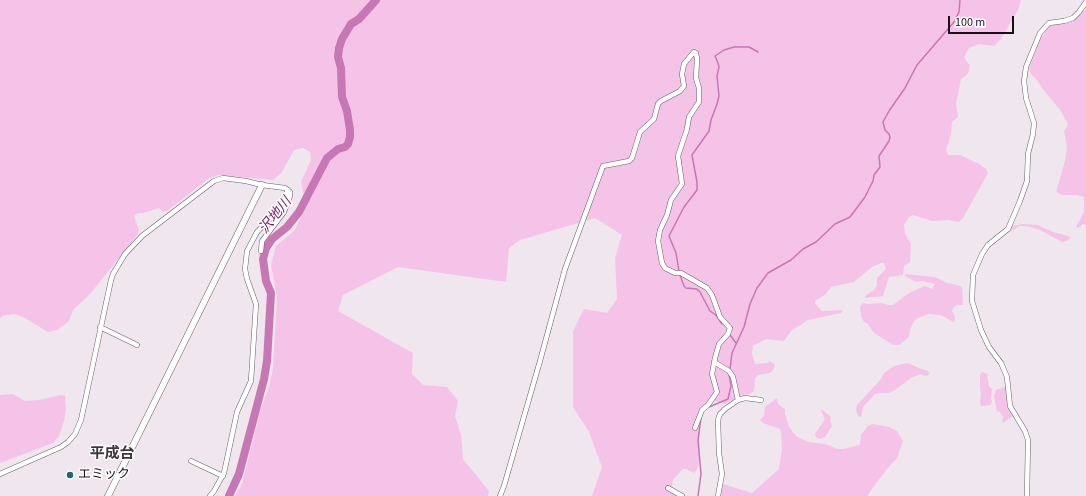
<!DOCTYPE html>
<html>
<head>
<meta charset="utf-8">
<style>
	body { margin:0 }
	#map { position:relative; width:1086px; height:496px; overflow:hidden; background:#f0e6ed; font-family:"Source Sans 3",sans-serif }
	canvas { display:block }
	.scale { position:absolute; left:948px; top:16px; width:66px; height:18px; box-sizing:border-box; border:2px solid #151214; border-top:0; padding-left:5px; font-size:12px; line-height:14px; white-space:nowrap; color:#151214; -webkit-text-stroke:3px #fff; paint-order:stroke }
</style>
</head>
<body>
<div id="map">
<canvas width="1086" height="496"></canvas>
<div class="scale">100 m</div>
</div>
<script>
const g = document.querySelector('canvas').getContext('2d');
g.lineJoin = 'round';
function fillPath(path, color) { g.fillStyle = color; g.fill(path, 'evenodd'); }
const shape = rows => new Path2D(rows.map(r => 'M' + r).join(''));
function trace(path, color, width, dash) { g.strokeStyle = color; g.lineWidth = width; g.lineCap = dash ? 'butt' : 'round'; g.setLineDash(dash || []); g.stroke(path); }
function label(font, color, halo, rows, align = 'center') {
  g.font = font + ' "Source Sans 3","Noto Sans JP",sans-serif'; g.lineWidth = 3; g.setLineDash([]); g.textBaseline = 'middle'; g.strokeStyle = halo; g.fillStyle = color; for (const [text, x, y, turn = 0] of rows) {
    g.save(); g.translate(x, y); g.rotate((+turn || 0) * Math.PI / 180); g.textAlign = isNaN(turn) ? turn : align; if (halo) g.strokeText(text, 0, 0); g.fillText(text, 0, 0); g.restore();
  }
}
fillPath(shape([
	[0,0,1021,0,1018,10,1001,39,994,46,979,44,969,48,964,57,966,61,970,65,968,74,961,79,956,104,958,117,952,122,951,134,946,150,948,155,960,155,979,164,986,169,988,173,963,218,959,222,948,220,932,221,913,215,909,217,904,225,905,234,911,244,910,262,904,266,903,275,889,277,883,296,865,298,866,295,873,291,877,286,877,278,886,269,884,263,881,263,872,267,854,282,831,287,826,294,815,301,815,304,822,311,843,310,841,313,808,320,791,331,784,341,766,339,753,346,752,354,755,364,767,363,770,361,775,365,773,370,770,373,758,375,755,378,754,391,750,394,742,395,725,404,710,400,698,412,700,421,699,463,697,469,694,473,686,469,683,469,673,480,672,485,674,494,678,496,592,496,602,467,589,432,573,407,573,331,584,309,607,313,617,299,615,258,622,235,595,218,520,240,509,248,506,282,398,267,343,295,338,311,413,353,412,374,423,385,447,387,458,401,455,416,461,435,463,459,489,491,488,496,235,496,242,484,260,412,269,387,273,368,277,297,271,265,276,246,295,230,306,206,301,182,311,160,310,152,303,148,294,150,282,172,273,180,218,175,208,179,167,211,163,212,159,208,143,213,138,213,134,216,139,230,138,234,90,294,73,310,69,321,57,330,48,332,23,317,14,314,2,316,0,318],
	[1086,9,1086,225,1083,224,1078,228,1076,227,1084,212,1084,197,1077,195,1062,195,1056,192,1065,161,1067,147,1064,131,1068,125,1067,122,1060,110,1042,88,1037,80,1031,74,1029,69,1040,40,1048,28,1050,26,1072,21],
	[1023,224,1038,225,1053,232,1068,236,1071,238,1067,241,1062,242,1040,230,1027,226,1019,226,1008,233,1011,226],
	[905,274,935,277,947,283,958,285,962,287,963,305,957,305,953,308,952,311,955,317,955,321,953,322,941,315,929,314,920,317,914,321,910,330,909,337,899,345,893,345,879,336,873,332,868,324,864,322,861,316,860,307,863,303,869,304,882,303,888,305,893,305,909,293,925,286,932,289,935,284,921,281,916,282,905,276],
	[908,363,919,368,928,371,930,374,926,376,920,374,911,378,895,390,889,393,880,393,875,394,863,407,861,417,858,416,856,410,857,405,881,379,884,373,894,366],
	[982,372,987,374,989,386,992,389,991,398,992,402,990,405,984,406,981,406,980,402,981,393,980,388,980,375],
	[1005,387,1007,390,1007,399,1013,416,1003,423,1002,421,1003,417,1000,412,997,411,994,396,996,390],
	[13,394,25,401,39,400,61,395,65,396,66,410,64,421,59,436,53,443,0,463,0,395],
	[777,398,778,404,785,409,785,414,789,427,796,436,808,442,825,444,838,449,843,449,860,445,861,435,867,427,872,424,889,427,897,431,903,441,897,458,887,469,869,493,868,496,721,496,723,484,752,493,779,469,782,449,781,432,780,429,763,423,760,420,764,416,765,407],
	[821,409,831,417,830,420,832,426,825,437,819,439,816,437,815,434,825,419,821,410]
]), '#f6c3e8');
trace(shape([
	[679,271,676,253,669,236,684,207,697,190,697,182,692,155,709,131,711,120,717,104,719,96,717,76,719,67,718,63,715,56,724,50,734,47,749,47,758,52],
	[680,275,684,286,686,288,697,289,700,292,710,311,716,315,722,324],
	[730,335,736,343],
	[730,369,732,353,744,327,750,304,757,288,768,273,791,260,803,249,816,242,835,224,850,217,865,197,873,181,874,175,880,167,879,156,889,141,890,137,889,134,885,130,883,122,889,111,905,88,917,65,954,22,959,12,960,0],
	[709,407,728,399,731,386,729,374],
	[698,496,701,474,698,440,701,418]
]), '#c777b3', 1.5);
trace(shape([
	[229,496,239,474,264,379,267,361,271,293,266,281,263,259,266,248,272,239,287,227,299,212,327,158,338,149,345,147,348,144,350,137,350,130,347,111,342,97,341,68,338,57,339,48,342,39,351,24,359,19,376,0]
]), '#c777b3', 8);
const street = shape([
	[100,327,137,345],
	[714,362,729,371,733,377,738,400],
	[191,461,223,476],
	[0,474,61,447,68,442,75,434,81,420,111,280,113,274,125,254,142,236,214,181,223,178,246,181,262,185,285,188,290,192,290,196,284,212,262,241,261,251],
	[668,488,682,496],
	[210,496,214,491,224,473,237,412,251,381,256,304,247,279,245,269,247,251,257,232,279,210,288,190],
	[500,496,504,486,540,361,565,269,603,166,624,162,629,161,632,158,640,132,654,119,658,104,661,101,680,91,684,86,682,74,684,64,694,52,696,53,697,59,696,78,699,88,699,102,689,117,687,129,678,156,682,184,671,200,667,215,660,230,658,241,662,263,665,268,675,273,681,273,707,288,712,295,720,317,730,328,728,334,719,344,715,358,712,374,717,392,708,405,702,410,695,428],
	[718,496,722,474,719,453,718,420,720,414,725,409,738,400,745,398,761,400],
	[1027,496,1028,440,1025,431,1010,406,1007,377,1001,363,989,347,981,330,972,301,973,275,982,254,988,245,1008,229,1020,201,1027,181,1028,154,1033,134,1034,123,1026,98,1024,81,1026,67,1040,33,1049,23,1064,21,1073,18,1079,12,1086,2]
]);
const secondary = shape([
	[108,496,262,185]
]);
trace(street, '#675f65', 5.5);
trace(secondary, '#675f65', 7);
trace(street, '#fff', 4.5);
trace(secondary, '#fff', 6);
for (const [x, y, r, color] of [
	[70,475,4,"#1c696b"]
]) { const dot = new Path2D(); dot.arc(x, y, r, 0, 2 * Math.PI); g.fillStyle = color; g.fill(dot); trace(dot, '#fff', 1.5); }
label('13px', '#151214', '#fff', [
	["エミック",78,475]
], 'left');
label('italic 14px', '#771866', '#fff', [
	["沢地川",276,216,-51]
]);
label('bold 15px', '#3d363b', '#fff', [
	["平成台",112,455]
]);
</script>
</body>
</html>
